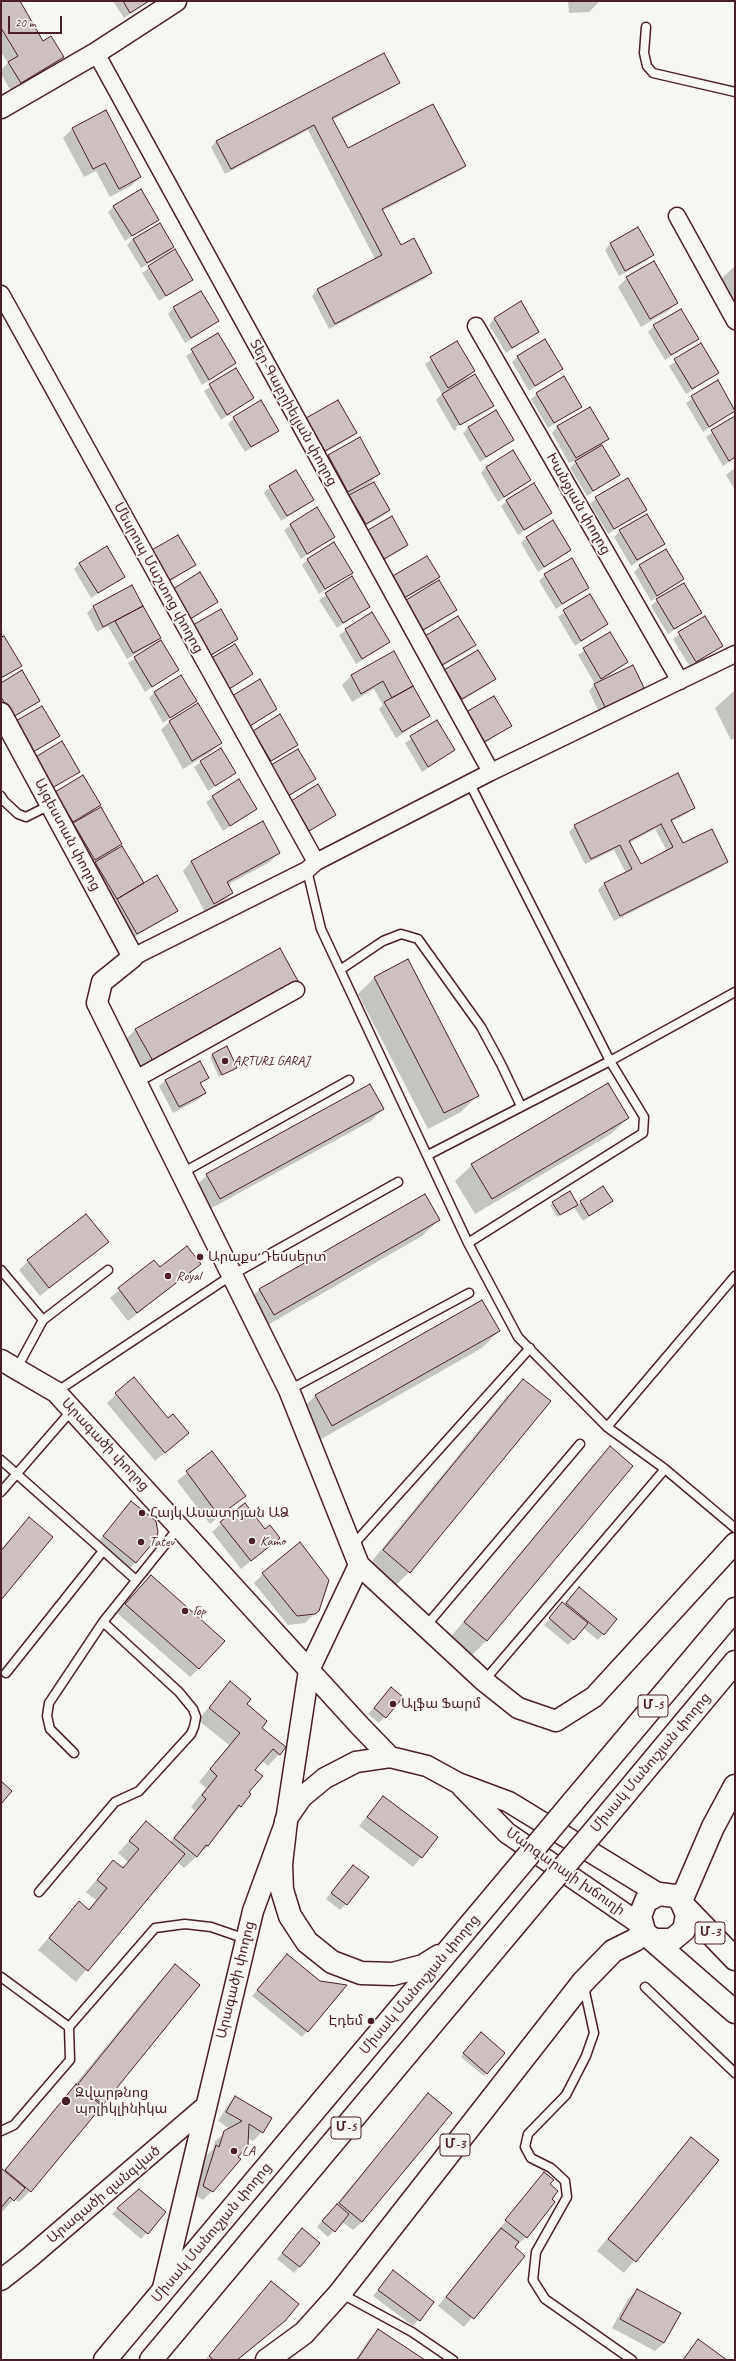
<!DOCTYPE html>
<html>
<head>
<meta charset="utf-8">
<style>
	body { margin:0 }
	#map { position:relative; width:736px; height:2361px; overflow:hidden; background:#f6f6f2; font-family:Caveat,sans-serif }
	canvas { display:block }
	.frame { position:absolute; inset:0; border:2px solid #4a1f2b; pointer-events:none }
	.scale { position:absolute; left:8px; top:16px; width:54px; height:18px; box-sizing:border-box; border:2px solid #4a1f2b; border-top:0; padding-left:5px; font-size:12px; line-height:14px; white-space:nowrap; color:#4a1f2b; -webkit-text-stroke:3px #f6f6f2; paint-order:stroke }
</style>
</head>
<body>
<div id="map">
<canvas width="736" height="2361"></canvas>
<div class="frame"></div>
<div class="scale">20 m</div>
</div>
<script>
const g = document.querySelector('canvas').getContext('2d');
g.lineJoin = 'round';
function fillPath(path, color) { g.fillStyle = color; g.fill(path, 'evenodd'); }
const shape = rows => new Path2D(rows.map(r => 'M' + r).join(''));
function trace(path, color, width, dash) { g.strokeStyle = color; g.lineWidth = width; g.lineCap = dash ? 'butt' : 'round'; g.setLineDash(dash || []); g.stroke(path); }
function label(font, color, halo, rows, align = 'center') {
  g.font = font + ' Caveat,"Noto Sans Armenian",sans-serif'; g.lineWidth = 3.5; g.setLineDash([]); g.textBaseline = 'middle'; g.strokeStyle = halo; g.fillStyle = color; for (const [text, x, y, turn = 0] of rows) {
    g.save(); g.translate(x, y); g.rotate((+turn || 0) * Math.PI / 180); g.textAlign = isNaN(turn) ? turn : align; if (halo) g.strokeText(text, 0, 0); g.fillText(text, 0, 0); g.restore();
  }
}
fillPath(shape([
	[1,1,18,1,43,42,63,57,54,66,11,91,1,74,1,70,8,63,1,52],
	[113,1,150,1,124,18],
	[568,1,600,1,589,12,569,13],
	[398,83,392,88,332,120,347,150,465,165,459,171,382,211,401,247,431,273,425,279,329,329,312,296,317,290,375,259,308,130,225,174,211,147,217,141],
	[105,111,140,177,131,186,110,197,96,171,84,177,63,138,72,129],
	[114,206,158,219,125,241,108,212],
	[159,224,173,247,167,253,141,268,127,245,133,239],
	[638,229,652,255,646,261,619,276,605,250,610,244],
	[175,251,192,279,159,301,142,273],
	[735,266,735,303,721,279],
	[627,278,677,302,668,311,641,327,618,287],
	[174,308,218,321,185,343,168,314],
	[494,319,538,331,506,353,489,325],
	[654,326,697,339,665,360,648,332],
	[218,334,235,363,202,385,186,356],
	[457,342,474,371,464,380,492,406,486,412,454,431,436,400,442,394,425,364],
	[487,409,487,411,457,429,456,427],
	[701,344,718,373,686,394,669,366],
	[518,356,561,369,529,391,512,362],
	[236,369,253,398,221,420,204,391],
	[718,381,735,410,703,432,686,403],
	[537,394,581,406,548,428,531,399],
	[590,408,607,439,601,445,619,475,587,496,570,468,579,459,569,463,552,433,557,427],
	[735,417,735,458,723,466,706,437],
	[234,418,277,430,245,452,228,424],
	[307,419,356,433,350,438,319,456,301,424],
	[469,427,512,440,480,462,463,433],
	[329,455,378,474,370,483,339,500,320,464],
	[486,467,530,480,498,502,481,473],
	[735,468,735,490,726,475],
	[627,479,645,509,608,534,590,504,596,498],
	[270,487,313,500,281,521,264,493],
	[350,496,389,510,383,516,360,529,344,502],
	[507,501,550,513,518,535,501,506],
	[317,508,334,537,301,559,284,530],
	[369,531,407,544,401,550,378,564,363,537],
	[620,531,664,544,631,566,614,537],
	[527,537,570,550,538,572,521,543],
	[145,558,194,565,162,587],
	[308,559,351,572,319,594,302,565],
	[80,563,124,576,91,598,74,569],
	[640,566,683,579,651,601,634,572],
	[199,573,217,602,184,624],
	[545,575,588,588,556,609,539,581],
	[439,577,433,583,397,603,386,584],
	[352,578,369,607,337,628,319,600],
	[439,582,455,610,450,615,417,635,401,607,406,601],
	[132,586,160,637,154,643,127,659,108,626,97,632,87,613,93,607],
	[590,595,607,624,575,646,558,617],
	[657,600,700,613,668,634,651,606],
	[372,614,389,642,356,664,339,635],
	[705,617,722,646,690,667,673,639],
	[1,628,3,632,1,634],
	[188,632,237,639,205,660],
	[610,633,627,662,600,682,633,666,601,716,589,691,595,684,578,655],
	[425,637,474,645,468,651,436,670],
	[1,638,20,665,1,679],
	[161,642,178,670,145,692,128,663],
	[393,653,429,716,396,738,379,709,383,705,374,689,352,702,342,685,351,676],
	[203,667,252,674,220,696],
	[445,671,494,679,488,685,456,704,439,676],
	[1,684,39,700,7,722,1,712],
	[735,690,735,738,731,740,715,708],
	[154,693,196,701,163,723,149,698],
	[227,702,276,709,244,731],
	[280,716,297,745,265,766,247,738],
	[461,719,510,726,478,748],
	[437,721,454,750,422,772,405,743],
	[169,722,220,743,211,752,183,769,161,730],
	[15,723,58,736,26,758],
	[221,749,235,773,208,791,194,767],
	[29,764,78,771,46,793],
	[265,772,315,779,282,801],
	[238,780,256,809,223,831,206,802],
	[56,792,99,805,92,813,121,844,112,853,144,884,176,910,170,916,131,939,90,869,99,860,89,865,68,830,75,823,67,827,50,798],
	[291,802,335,814,303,836],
	[694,807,688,813,671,822,683,844,727,861,721,867,614,921,598,890,604,884,626,873,614,850,585,864,569,832,575,826],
	[655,829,667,851,641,865,629,843],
	[279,853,270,862,227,885,232,893,223,902,205,912,183,871,191,862],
	[280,950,136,1077,119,1046,135,1030],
	[407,960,478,1095,461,1112,428,1129,358,994,374,978],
	[213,1055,236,1067,219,1077,210,1057],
	[207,1078,200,1084,205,1093,199,1099,173,1113,159,1086,165,1081],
	[383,1109,371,1121,208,1210,195,1187,207,1175],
	[628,1118,611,1134,475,1214,455,1181,472,1165],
	[603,1187,612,1201,583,1221,574,1207,557,1217,550,1205,570,1192,577,1205],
	[425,1195,439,1220,422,1236,257,1331,243,1306,259,1290],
	[107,1242,40,1296,19,1270,28,1261],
	[154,1261,160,1268,200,1264,128,1321,110,1298],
	[499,1331,482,1348,316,1442,299,1412,316,1395],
	[134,1378,168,1419,188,1433,155,1461,107,1403],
	[523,1380,409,1572,393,1588,367,1567,507,1396],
	[610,1448,487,1640,470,1657,449,1639,594,1464],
	[212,1453,244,1496,210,1524,177,1481],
	[131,1502,155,1539,127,1572,95,1546],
	[244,1504,265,1530,279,1538,241,1569,212,1532],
	[29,1518,1,1598,1,1549],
	[263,1574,314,1614,305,1623,288,1625,254,1583],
	[151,1576,199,1668,190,1677,117,1613],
	[574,1594,603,1634,598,1640,583,1628,568,1645,544,1625],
	[230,1683,279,1754,268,1766,262,1761,254,1770,248,1792,250,1794,208,1846,184,1868,177,1862,76,1982,38,1950,79,1903,88,1910,96,1900,86,1892,113,1861,122,1868,128,1862,118,1853,146,1822,170,1842,195,1811,191,1807,206,1788,199,1782,229,1745,198,1720],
	[385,1694,402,1698,379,1723,368,1714],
	[383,1797,437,1838,413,1867,359,1826],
	[353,1866,346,1904,340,1910,326,1899],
	[282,1961,307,2031,302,2037,252,1996],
	[175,1966,102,2104,30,2191,19,2202,14,2199,1,2213,1,2169,4,2171,159,1982],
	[478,2036,504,2053,484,2076,461,2057],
	[235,2097,262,2132,253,2141,248,2138,212,2191,203,2200,195,2195,207,2155,213,2149,215,2141,230,2129,218,2121,227,2106],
	[420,2104,362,2222,353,2230,342,2222,328,2237,317,2227],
	[691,2138,717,2160,624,2273,597,2251],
	[544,2173,549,2184,550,2199,554,2202,526,2237,513,2248,523,2256,464,2327,438,2306],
	[118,2208,165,2213,141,2239,112,2214],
	[297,2236,319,2243,294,2273,277,2259],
	[393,2272,433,2302,413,2326,373,2296],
	[271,2282,284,2321,238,2360,205,2360],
	[637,2290,664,2343,655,2351,612,2328,628,2299],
	[378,2330,423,2360,355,2360,369,2339],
	[699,2340,726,2360,682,2360]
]), '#0003');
const building = shape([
	[1,1,20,1,43,41,51,36,64,57,21,83,8,62,18,56,1,28,1,1],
	[123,1,149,1,130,13,123,1],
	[384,53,400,83,332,118,348,148,433,104,466,166,382,209,401,245,414,238,432,273,335,324,317,289,382,255,314,125,231,169,216,141,384,53],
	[106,110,141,177,119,189,105,163,93,169,72,128,106,110],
	[141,189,159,220,132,236,113,206,141,189],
	[160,223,174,247,147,263,133,239,160,223],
	[638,227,654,255,625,271,610,243,638,227],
	[175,249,193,280,166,296,148,266,175,249],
	[654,261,678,303,650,319,626,277,654,261],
	[201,291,219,321,191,338,173,307,201,291],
	[521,301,539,332,512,348,494,318,521,301],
	[681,309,699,339,671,355,653,325,681,309],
	[218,333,236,363,209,380,191,349,218,333],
	[545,339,563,369,535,386,517,356,545,339],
	[457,341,475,371,448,388,430,357,457,341],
	[701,343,719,373,692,389,674,359,701,343],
	[236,368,254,398,227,415,209,384,236,368],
	[475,374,494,406,460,425,442,394,475,374],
	[564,376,582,407,554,423,536,393,564,376],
	[718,380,735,411,709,427,691,396,718,380],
	[261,400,279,431,251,447,233,417,261,400],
	[338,400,357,433,325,451,306,418,338,400],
	[590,407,609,439,576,458,557,426,590,407],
	[496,410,514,440,486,457,468,427,496,410],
	[735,416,735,457,729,461,711,430,735,416],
	[360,437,380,474,348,492,328,455,360,437],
	[602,445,620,475,593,491,575,461,602,445],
	[513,450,531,480,504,497,486,467,513,450],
	[296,470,314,500,287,516,269,486,296,470],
	[628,478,647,510,614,529,595,497,628,478],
	[374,482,390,510,366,524,349,495,374,482],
	[534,483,552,513,524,530,506,500,534,483],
	[317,507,335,537,307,554,290,524,317,507],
	[647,514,665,544,637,560,619,530,647,514],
	[392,516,408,545,384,559,368,530,392,516],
	[553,520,571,550,544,567,526,537,553,520],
	[178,535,196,565,168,581,150,551,178,535],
	[334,542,353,573,325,589,307,559,334,542],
	[107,546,125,577,98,593,79,563,107,546],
	[666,549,684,579,657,596,639,565,666,549],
	[427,556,440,577,404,598,391,577,427,556],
	[572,558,589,588,562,604,544,574,572,558],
	[200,572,218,602,190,619,173,589,200,572],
	[352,576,370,607,343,623,325,593,352,576],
	[439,580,457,610,423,630,406,600,439,580],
	[684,583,702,613,674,629,656,599,684,583],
	[132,585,143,606,103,627,93,606,132,585],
	[590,594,608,624,581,641,563,610,590,594],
	[143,606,161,638,133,653,115,621,143,606],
	[221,609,238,639,211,655,193,625,221,609],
	[372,612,390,642,362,659,345,629,372,612],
	[458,616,476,645,442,665,425,636,458,616],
	[705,616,723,646,696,662,678,632,705,616],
	[610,632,628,662,601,679,583,648,610,632],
	[4,636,22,666,1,678,1,637,4,636],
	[161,640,179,670,152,687,134,657,161,640],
	[235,644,253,674,226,691,208,660,235,644],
	[478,650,496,679,462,699,444,670,478,650],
	[394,651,413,686,392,698,383,681,361,694,351,675,394,651],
	[633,665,646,692,607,711,594,684,633,665],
	[22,670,40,701,13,717,1,697,1,683,22,670],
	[181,675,197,701,170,718,154,692,181,675],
	[260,679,277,709,250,726,232,696,260,679],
	[413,686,430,716,402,732,384,702,413,686],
	[494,696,512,726,484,742,466,712,494,696],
	[198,703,222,743,192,761,169,721,198,703],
	[42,706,60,736,33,752,14,722,42,706],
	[280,714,298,745,271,761,253,731,280,714],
	[437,720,455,750,428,767,410,736,437,720],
	[62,741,80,772,52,788,34,758,62,741],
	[221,748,236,773,215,786,200,761,221,748],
	[298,749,316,779,288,796,271,765,298,749],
	[678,773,695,808,671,820,683,843,712,829,728,862,620,916,604,883,632,869,620,845,591,859,574,825,678,773],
	[661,824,673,847,641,864,629,841,661,824],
	[83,775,101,805,73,822,55,792,83,775],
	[239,779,257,809,230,826,212,796,239,779],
	[318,784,336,815,309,831,291,801,318,784],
	[101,807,122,844,95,860,73,823,101,807],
	[263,821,280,853,227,882,233,893,214,904,191,861,263,821],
	[122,846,144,883,117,899,95,862,122,846],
	[157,875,178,911,137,934,117,899,157,875],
	[280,948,298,981,153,1061,135,1029,280,948],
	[408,959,479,1096,444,1113,374,977,408,959],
	[227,1046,237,1068,222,1075,212,1054,227,1046],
	[200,1061,209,1078,200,1083,206,1093,179,1107,165,1080,200,1061],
	[608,1083,629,1118,492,1199,471,1164,608,1083],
	[370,1084,384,1109,220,1199,206,1174,370,1084],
	[603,1186,613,1201,589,1216,580,1201,603,1186],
	[570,1191,578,1205,560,1215,552,1202,570,1191],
	[425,1194,440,1220,274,1315,259,1289,425,1194],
	[86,1214,109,1242,49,1288,27,1260,86,1214],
	[187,1246,201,1264,137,1313,118,1288,154,1260,160,1267,187,1246],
	[482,1300,500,1331,332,1426,315,1395,482,1300],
	[134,1377,168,1418,173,1414,189,1433,165,1453,115,1393,134,1377],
	[523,1379,551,1401,410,1573,383,1550,523,1379],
	[610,1446,633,1466,487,1641,464,1622,610,1446],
	[212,1451,246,1496,219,1516,186,1471,212,1451],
	[131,1501,156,1521,158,1532,156,1539,136,1563,103,1536,131,1501],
	[245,1503,265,1529,270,1525,280,1538,251,1561,220,1522,245,1503],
	[29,1517,53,1537,1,1600,1,1551,29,1517],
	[300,1542,329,1580,319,1611,315,1614,297,1616,262,1573,300,1542],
	[151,1575,225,1641,199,1669,125,1604,151,1575],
	[579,1587,617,1619,604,1635,566,1603,579,1587],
	[562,1602,588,1623,574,1640,549,1618,562,1602],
	[230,1681,251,1699,247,1704,267,1721,262,1728,286,1747,280,1755,273,1749,255,1770,263,1776,249,1792,251,1794,241,1807,239,1805,208,1846,206,1845,197,1857,174,1838,206,1799,202,1795,217,1776,210,1769,240,1733,209,1708,230,1681],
	[391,1687,403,1697,386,1718,374,1708,391,1687],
	[1,1781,12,1791,1,1804,1,1781],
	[383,1796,438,1837,422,1858,367,1817,383,1796],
	[146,1821,185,1854,88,1971,49,1938,79,1901,89,1910,107,1888,97,1880,113,1860,123,1868,139,1849,129,1841,146,1821],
	[353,1865,369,1877,347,1905,331,1893,353,1865],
	[287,1954,320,1981,347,1985,308,2032,257,1990,287,1954],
	[175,1964,200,1985,103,2105,78,2084,175,1964],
	[481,2032,505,2053,487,2074,463,2053,481,2032],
	[76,2084,102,2106,31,2192,5,2170,76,2084],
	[428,2093,452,2113,362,2222,339,2203,428,2093],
	[235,2096,272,2118,263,2133,249,2124,248,2145,238,2157,241,2159,213,2192,203,2186,216,2145,219,2147,224,2131,242,2121,226,2112,235,2096],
	[691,2137,719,2160,636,2262,608,2239,691,2137],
	[1,2168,25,2188,14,2201,10,2197,1,2208,1,2168],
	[544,2172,554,2180,550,2184,558,2191,552,2199,555,2202,527,2238,505,2220,544,2172],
	[139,2189,166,2212,148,2234,117,2208,139,2189],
	[337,2204,349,2214,335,2232,322,2221,337,2204],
	[302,2228,320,2243,300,2267,282,2253,302,2228],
	[501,2228,519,2242,515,2247,525,2256,474,2319,446,2297,501,2228],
	[393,2270,434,2302,420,2321,378,2290,393,2270],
	[271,2281,299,2304,285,2321,237,2360,214,2360,209,2356,271,2281],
	[637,2289,681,2313,664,2343,620,2319,637,2289],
	[378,2329,425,2360,357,2360,378,2329],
	[698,2339,727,2360,683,2360,698,2339]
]);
fillPath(building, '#ccc1c0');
trace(building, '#4a1f2b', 1);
const service = shape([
	[646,27,644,53,647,66,653,73,735,92],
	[1,796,4,801,18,814,26,817,50,805],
	[307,870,321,929,468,1243,518,1337,607,1427,665,1469,735,1528],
	[340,970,383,941,401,934,418,939,481,1027,501,1064,521,1106],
	[428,1155,610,1061,735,992],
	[182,1173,349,1080],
	[468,1243,643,1133,644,1117,610,1061,470,784],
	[1,1270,43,1320],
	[17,1368,43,1320,108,1270],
	[289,1390,469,1293],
	[56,1392,232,1275,398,1182],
	[607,1427,735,1276],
	[1,1460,136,1580],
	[1,1492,72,1410],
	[352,1546,530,1348],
	[426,1626,580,1444],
	[6,1673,103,1551],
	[484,1681,665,1469],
	[74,1753,50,1729,47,1716,49,1703,103,1622],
	[39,1892,115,1802,139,1791,191,1734,194,1727,196,1717,193,1709,179,1692,103,1622,179,1527],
	[1,1977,69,2027],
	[584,1987,594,2033,586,2056,566,2095,528,2134,525,2147,531,2158,551,2168,565,2181,567,2197,536,2252,533,2280,545,2299,632,2360],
	[645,1987,735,2073],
	[1,2131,14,2125,70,2060,69,2027,155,1928,185,1924,211,1927,246,1939],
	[340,2293,412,2332,453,2360]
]);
const minor = shape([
	[96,53,491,772],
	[677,216,735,321],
	[1,294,316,862],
	[476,326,680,681],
	[133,957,307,870,316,862,491,772,735,654],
	[134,1080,296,990]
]);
const tertiary = shape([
	[1,108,96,53,176,1],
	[1,713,133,957,102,982,97,1003,289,1390,359,1565,309,1670,286,1821,253,1911,162,2292],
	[1,1360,56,1392,360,1726,390,1757],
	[359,1565,484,1681,518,1708,556,1721,594,1697,735,1543],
	[462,1787,507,1833,640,1924],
	[288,1817,302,1797,325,1778,356,1762,390,1757,427,1766,458,1783,509,1802,659,1894],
	[1,2280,29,2258,205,2107]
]);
const trunk = shape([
	[572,1803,735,1609],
	[286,1821,281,1864,282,1890,290,1916,307,1942,332,1962,361,1973,393,1974,423,1966,439,1956],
	[601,1823,735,1662],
	[681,1901,713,1827,735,1786],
	[685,1907,735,1959],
	[649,1937,656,1940,672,1940,684,1930,687,1915,681,1901,675,1896,659,1894,646,1901,640,1916,644,1931,649,1937,735,2012],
	[105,2360,511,1876],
	[151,2360,540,1895],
	[267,2360,304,2333,340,2293,583,1982,613,1951,635,1940,644,1931]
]);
trace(service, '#4a1f2b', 11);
trace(minor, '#4a1f2b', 19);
trace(tertiary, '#4a1f2b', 23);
trace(trunk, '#4a1f2b', 25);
trace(service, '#f6f6f2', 8);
trace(minor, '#f6f6f2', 16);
trace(tertiary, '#f6f6f2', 20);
trace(trunk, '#f6f6f2', 22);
const trunkBridge = shape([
	[511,1876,572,1803],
	[540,1895,601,1823]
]);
trace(trunkBridge, '#4a1f2b', 25, []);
trace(trunkBridge, '#f6f6f2', 22);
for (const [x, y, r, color] of [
	[225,1061,4,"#4a1f2b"],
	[200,1257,4,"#4a1f2b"],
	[168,1276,4,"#4a1f2b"],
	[142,1513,4,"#4a1f2b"],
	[252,1541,4,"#4a1f2b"],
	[141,1542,4,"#4a1f2b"],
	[185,1611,4,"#4a1f2b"],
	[393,1704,4,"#4a1f2b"],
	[371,2021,4,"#4a1f2b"],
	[66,2101,5,"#4a1f2b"],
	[234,2151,4,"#4a1f2b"]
]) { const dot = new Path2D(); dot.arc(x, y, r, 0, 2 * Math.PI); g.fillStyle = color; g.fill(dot); trace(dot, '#f6f6f2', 1.5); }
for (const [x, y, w] of [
	[653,1706,30],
	[710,1933,30],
	[346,2128,30],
	[455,2145,30]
]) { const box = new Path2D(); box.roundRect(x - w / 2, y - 11, w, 22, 3); g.fillStyle = '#f6f6f2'; g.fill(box); trace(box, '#4a1f2b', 1); }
label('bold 13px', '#4a1f2b', null, [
	["Մ-5",653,1706],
	["Մ-3",710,1933],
	["Մ-5",346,2128],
	["Մ-3",455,2145]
]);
label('14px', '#4a1f2b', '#f6f6f2', [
	["Տեր-Գաբրիելյան փողոց",293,413,61],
	["Խանջյան փողոց",578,504,60],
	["Մեսրոպ Մաշտոց փողոց",158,578,61],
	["Այգեստան փողոց",67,835,62],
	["Արագածի փողոց",105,1445,47],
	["Միսակ Մանուշյան փողոց",651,1763,-50],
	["Մարգարայի խճուղի",565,1872,35],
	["Արագածի փողոց",236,1980,-76],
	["Միսակ Մանուշյան փողոց",420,1985,-50],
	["Արագածի զանգված",104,2195,-40],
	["Միսակ Մանուշյան փողոց",212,2233,-50]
]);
label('14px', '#4a1f2b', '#f6f6f2', [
	["ARTURI GARAJ",233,1061],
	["Արաքս Դեսսերտ",208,1257],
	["Royal",176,1276],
	["Հայկ Ասատրյան ԱՁ",150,1513],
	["Kamo",260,1541],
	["Tatev",149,1542],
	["Гор",193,1611],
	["Ալֆա Ֆարմ",401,1704],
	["Էդեմ",363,2021,"right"],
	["Զվարթնոց",75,2093],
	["պոլիկլինիկա",75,2109],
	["LA",242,2151]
], 'left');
</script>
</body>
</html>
